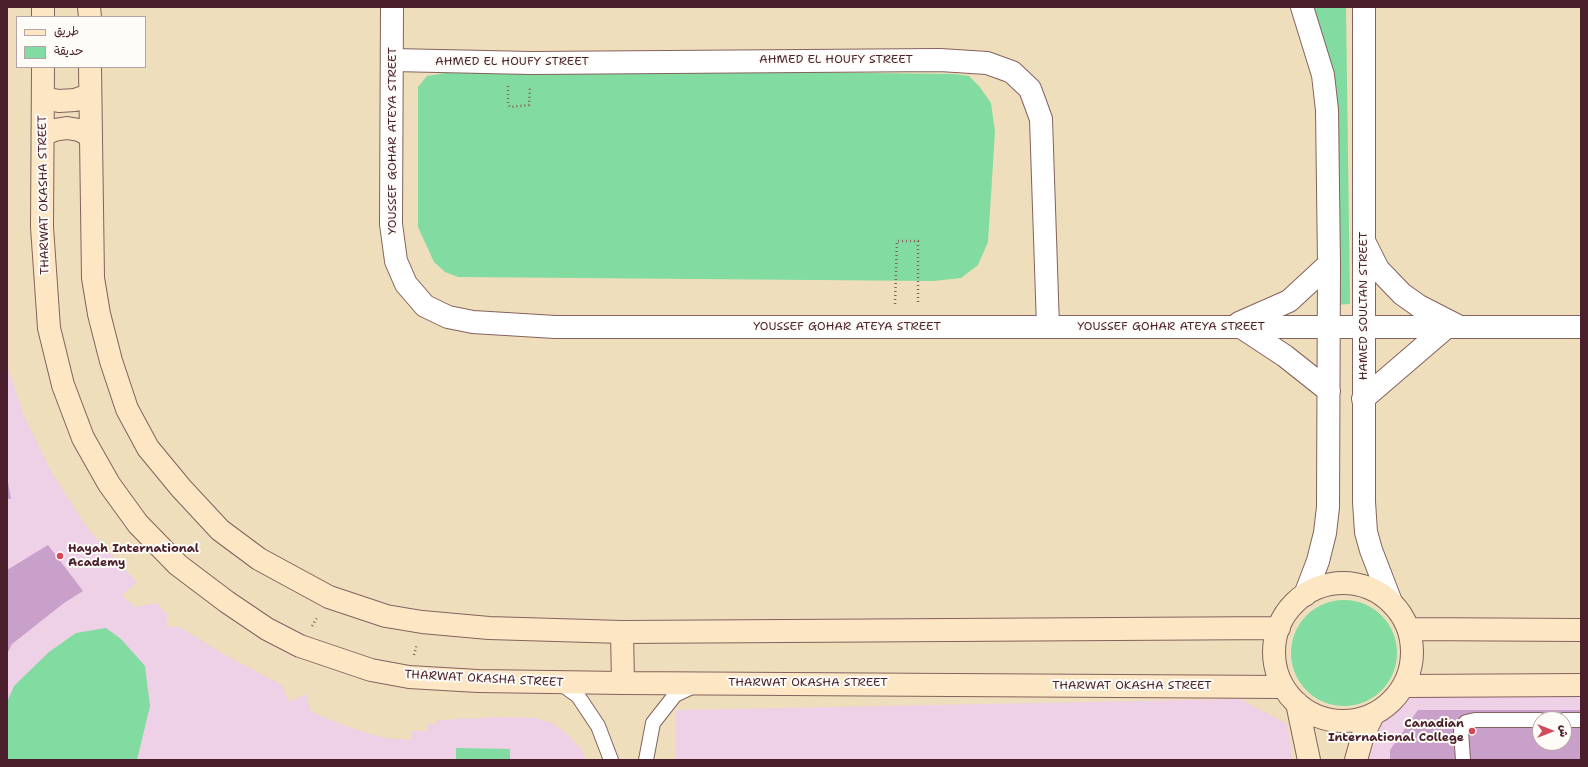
<!DOCTYPE html>
<html>
<head>
<meta charset="utf-8">
<style>
	body { margin:0 }
	#map { position:relative; width:1588px; height:767px; overflow:hidden; background:#efdebc; font-family:"Shantell Sans","Playpen Sans Arabic",sans-serif }
	canvas { display:block }
	.frame { position:absolute; inset:0; border:8px solid #4a1f2b; pointer-events:none }
	.legend { position:absolute; left:16px; top:16px; width:130px; height:52px; box-sizing:border-box; background:#fdfcf7; border:1px solid #b5a4a5; margin:0; padding:5px 7px; list-style:none; font-size:12px; color:#4a1f2b }
	.legend li { display:flex; align-items:center; gap:8px; height:20px }
	.legend b { width:20px; border:1px solid #b5a4a5 }
	.north { position:absolute; left:1532px; top:711px; width:40px; height:40px; box-sizing:border-box; background:#fdfcf7; border:1px solid #b5a4a5; border-radius:50%; rotate:90deg; font-size:11px; font-weight:700; line-height:16px; text-align:center; color:#4a1f2b }
	.north::after { content:''; display:block; margin:auto; width:14px; height:18px; background:#d1495b; clip-path:polygon(50% 0,100% 100%,50% 72%,0 100%) }
</style>
</head>
<body>
<div id="map">
<canvas width="1588" height="767"></canvas>
<div class="frame"></div>
<ul class="legend">
<li><b style="height:5px;background:#fce6c4"></b>طريق</li>
<li><b style="height:11px;background:#82dba0"></b>حديقة</li>
</ul>
<div class="north">ش</div>
</div>
<script>
const g = document.querySelector('canvas').getContext('2d');
g.lineJoin = 'round';
function fillPath(path, color) { g.fillStyle = color; g.fill(path, 'evenodd'); }
const shape = rows => new Path2D(rows.map(r => 'M' + r).join(''));
function trace(path, color, width, dash) { g.strokeStyle = color; g.lineWidth = width; g.lineCap = dash ? 'butt' : 'round'; g.setLineDash(dash || []); g.stroke(path); }
function label(font, color, halo, rows, align = 'center') {
  g.font = font + ' "Shantell Sans",sans-serif'; g.lineWidth = 4; g.setLineDash([]); g.textBaseline = 'middle'; g.strokeStyle = halo; g.fillStyle = color; for (const [text, x, y, turn = 0] of rows) {
    g.save(); g.translate(x, y); g.rotate((+turn || 0) * Math.PI / 180); g.textAlign = isNaN(turn) ? turn : align; if (halo) g.strokeText(text, 0, 0); g.fillText(text, 0, 0); g.restore();
  }
}
fillPath(shape([
	[7,359,9,371,24,416,53,475,89,530,137,582,122,595,135,607,156,603,167,614,167,627,180,627,223,654,282,685,289,702,306,694,310,710,323,717,357,730,384,738,411,740,411,731,428,731,428,724,437,724,438,720,503,717,536,718,552,723,565,732,582,750,586,760,7,760],
	[1419,690,1581,692,1581,760,1368,760,1383,711],
	[1540,719,1564,719,1564,743,1540,743],
	[1240,699,1287,724,1293,760,676,760,676,710]
]), '#eed0e7');
fillPath(shape([
	[1312,7,1346,7,1350,304,1334,305],
	[463,70,789,72,954,74,969,76,979,86,991,103,995,132,988,242,978,265,961,278,933,281,458,277,445,272,434,262,418,227,418,87,427,76],
	'1291 653a53 53 0 1 1 106 0a53 53 0 1 1-106 0Z',
	[106,628,121,639,145,666,150,706,137,760,7,760,7,702,14,686,49,652,76,633],
	[456,748,510,749,510,760,456,760]
]), '#82dba0');
fillPath(shape([
	[7,482,8,482,11,499,7,499],
	[48,545,83,591,64,603,12,644,7,654,7,570],
	[1418,710,1581,710,1581,760,1390,760,1390,750],
	[1540,719,1564,719,1564,743,1540,743]
]), '#c9a0c9');
const lane = shape([
	[560,683,578,696,598,726,611,760],
	[1564,720,1581,720],
	[646,760,653,723,675,695,694,686],
	[1463,760,1461,731,1466,722,1475,720,1540,720]
]);
const street = shape([
	[392,7,391,224,396,261,406,284,425,306,448,317,473,322,555,327,1581,327],
	[1302,7,1323,75,1327,110,1329,264,1328,507,1325,533,1318,561,1305,595],
	[1364,7,1364,502,1366,532,1371,550,1391,602],
	[393,60,531,63,940,60,987,63,1012,72,1030,89,1041,119,1048,327],
	[1365,243,1378,269,1402,294,1419,306,1456,325],
	[1239,323,1289,301,1329,264],
	[1241,327,1285,356,1329,391],
	[1363,399,1448,326]
]);
const secondary = shape([
	[89,7,90,17],
	[43,17,43,7],
	[43,67,42,227,49,328,63,385,83,438,109,484,138,524,178,565,227,602,267,629,300,646,371,670,409,677,478,681,623,683,1283,687],
	[90,67,93,278,99,314,111,361,127,409,148,448,181,488,220,530,259,559,329,597,386,616,422,622,489,628,622,632,1279,628],
	[43,98,59,101,75,100,90,95],
	[43,135,54,130,67,128,79,130,91,136],
	'1274 652a69 69 0 1 1 138 0a69 69 0 1 1-138 0Z',
	[1409,629,1581,630],
	[622,632,623,683],
	[1404,686,1581,685],
	[1297,703,1309,760],
	[1356,760,1363,735,1373,715]
]);
trace(lane, '#84625e', 16);
trace(street, '#84625e', 24);
trace(secondary, '#84625e', 24);
trace(shape([
	[508,86,508,104,510,107,529,105,530,86],
	[895,304,897,241,918,241,918,304],
	[312,626,318,616],
	[414,655,417,644]
]), '#84625e', 2.5, [1, 3]);
trace(lane, '#fff', 14);
trace(street, '#fff', 22);
trace(secondary, '#fce6c4', 22);
for (const [x, y, r, color] of [
	[60,556,4,"#d1495b"],
	[1472,731,4,"#d1495b"]
]) { const dot = new Path2D(); dot.arc(x, y, r, 0, 2 * Math.PI); g.fillStyle = color; g.fill(dot); trace(dot, '#fdfcf7', 1.5); }
label('12px', '#4a1f2b', '#fdfcf7', [
	["AHMED EL HOUFY STREET",836,60],
	["AHMED EL HOUFY STREET",512,62],
	["YOUSSEF GOHAR ATEYA STREET",393,141,-90],
	["THARWAT OKASHA STREET",44,195,-91],
	["HAMED SOULTAN STREET",1364,306,-90],
	["YOUSSEF GOHAR ATEYA STREET",847,327],
	["YOUSSEF GOHAR ATEYA STREET",1171,327],
	["THARWAT OKASHA STREET",484,679,3],
	["THARWAT OKASHA STREET",808,683],
	["THARWAT OKASHA STREET",1132,686]
]);
label('bold 12px', '#4a1f2b', '#fdfcf7', [
	["Hayah International",68,549],
	["Academy",68,563],
	["Canadian",1464,724,"right"],
	["International College",1464,738,"right"]
], 'left');
</script>
</body>
</html>
